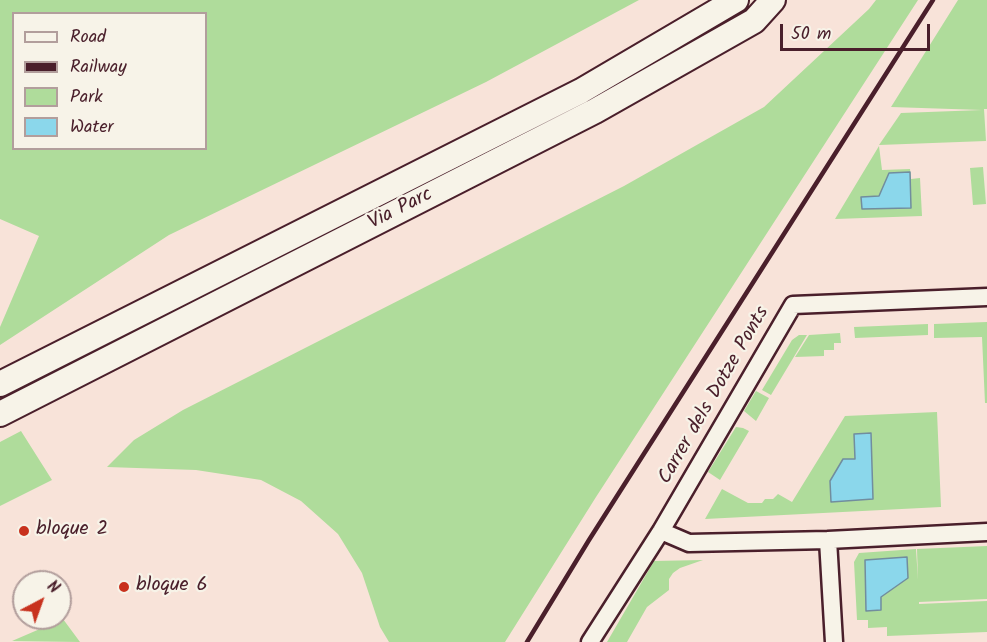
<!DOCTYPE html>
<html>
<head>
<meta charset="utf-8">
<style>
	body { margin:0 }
	#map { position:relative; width:987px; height:642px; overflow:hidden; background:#f8e3d9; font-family:Kalam,sans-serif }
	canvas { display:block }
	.legend { position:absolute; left:12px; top:12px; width:195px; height:138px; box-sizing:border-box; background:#f7f3e8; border:2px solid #b29e9c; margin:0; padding:8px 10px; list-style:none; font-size:18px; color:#4a1f2b }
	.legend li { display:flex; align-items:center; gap:12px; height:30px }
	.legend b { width:30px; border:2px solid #b29e9c }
	.north { position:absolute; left:12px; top:570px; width:60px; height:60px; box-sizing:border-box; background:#f7f3e8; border:2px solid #b29e9c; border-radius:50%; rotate:41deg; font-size:16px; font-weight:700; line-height:24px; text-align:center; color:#4a1f2b }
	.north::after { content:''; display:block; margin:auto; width:21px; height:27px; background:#c8321e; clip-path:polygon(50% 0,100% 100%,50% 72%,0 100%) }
	.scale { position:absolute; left:780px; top:24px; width:150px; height:27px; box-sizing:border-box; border:3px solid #4a1f2b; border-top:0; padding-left:8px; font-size:18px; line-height:21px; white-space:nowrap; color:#4a1f2b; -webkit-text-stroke:4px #f7f3e8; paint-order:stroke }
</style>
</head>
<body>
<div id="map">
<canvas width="987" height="642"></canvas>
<ul class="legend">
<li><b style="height:8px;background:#f7f3e8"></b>Road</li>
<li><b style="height:8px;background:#4a1f2b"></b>Railway</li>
<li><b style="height:16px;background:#afdc9b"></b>Park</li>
<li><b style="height:16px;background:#8bd7eb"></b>Water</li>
</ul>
<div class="north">N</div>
<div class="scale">50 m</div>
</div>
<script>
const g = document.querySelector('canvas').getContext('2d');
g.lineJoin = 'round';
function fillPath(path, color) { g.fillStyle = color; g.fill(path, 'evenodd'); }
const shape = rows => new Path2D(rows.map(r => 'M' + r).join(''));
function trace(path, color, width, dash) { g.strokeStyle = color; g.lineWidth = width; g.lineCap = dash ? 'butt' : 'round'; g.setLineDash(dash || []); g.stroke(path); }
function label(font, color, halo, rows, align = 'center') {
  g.font = font + ' Kalam,sans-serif'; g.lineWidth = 4.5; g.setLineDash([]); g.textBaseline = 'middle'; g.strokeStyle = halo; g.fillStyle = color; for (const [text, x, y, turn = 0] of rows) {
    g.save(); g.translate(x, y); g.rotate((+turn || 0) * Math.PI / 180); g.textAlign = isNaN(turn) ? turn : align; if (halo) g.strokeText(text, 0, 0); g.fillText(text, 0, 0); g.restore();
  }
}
fillPath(shape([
	[0,0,639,0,486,82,169,235,0,345,0,327,39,236,0,219],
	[14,14,206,14,206,148,14,148],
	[876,0,918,0,596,497,505,642,389,642,380,627,362,573,338,534,301,501,261,480,196,470,107,467,134,440,183,410,624,186,764,107,869,9],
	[958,0,987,0,987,109,984,109,986,141,879,145,901,113,982,110,891,107],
	[879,146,882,170,910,169,911,179,920,178,922,216,835,219],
	[983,167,986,204,973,205,970,168],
	[987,322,987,403,985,403,982,337,934,338,934,324],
	[928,324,928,335,855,338,854,327],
	[840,333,841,343,834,343,834,350,824,350,824,356,795,357,809,335],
	[799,335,807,335,771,395,762,390,792,340],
	[756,391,769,398,756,421,744,411],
	[937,412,941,507,705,519,722,489,748,503,762,503,765,499,773,499,778,494,792,502,845,416],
	[736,427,743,428,749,431,720,480,708,472],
	[21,431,52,480,0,506,0,442],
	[987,546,987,599,919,602,919,604,987,601,987,632,887,636,887,627,868,628,868,620,857,620,854,562,859,553,916,549,918,580,917,549],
	[703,560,680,568,673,573,669,579,669,590,647,607,627,642,607,642,654,561],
	[63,619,80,642,12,641]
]), '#afdc9b');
const water = shape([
	[910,172,911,208,862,209,861,197,879,196,889,173,910,172],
	[871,433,873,499,831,502,830,481,843,459,855,459,854,434,871,433],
	[907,557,908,578,881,597,881,610,866,611,865,560,907,557]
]);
fillPath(water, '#8bd7eb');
trace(water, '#718d9e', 1.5);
const street = shape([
	[661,531,689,543,828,540,987,532],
	[828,540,834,642],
	[590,642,661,531,793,305,987,297]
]);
const secondary = shape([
	[0,384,581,91,736,0],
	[0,414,595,111,754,21,773,0]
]);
trace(street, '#4a1f2b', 21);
trace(secondary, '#4a1f2b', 28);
trace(street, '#f7f3e8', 16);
trace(secondary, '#f7f3e8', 24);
trace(shape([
	[527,642,589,540,933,0]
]), '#4a1f2b', 4.5);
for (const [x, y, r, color] of [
	[24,531,6,"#c8321e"],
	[124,587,6,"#c8321e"]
]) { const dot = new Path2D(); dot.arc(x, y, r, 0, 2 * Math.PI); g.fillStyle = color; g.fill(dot); trace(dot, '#f7f3e8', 2); }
label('20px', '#4a1f2b', '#f7f3e8', [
	["Via Parc",401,210,-27],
	["Carrer dels Dotze Ponts",715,396,-60]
]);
label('20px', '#4a1f2b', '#f7f3e8', [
	["bloque 2",36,531],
	["bloque 6",136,587]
], 'left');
</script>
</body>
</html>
